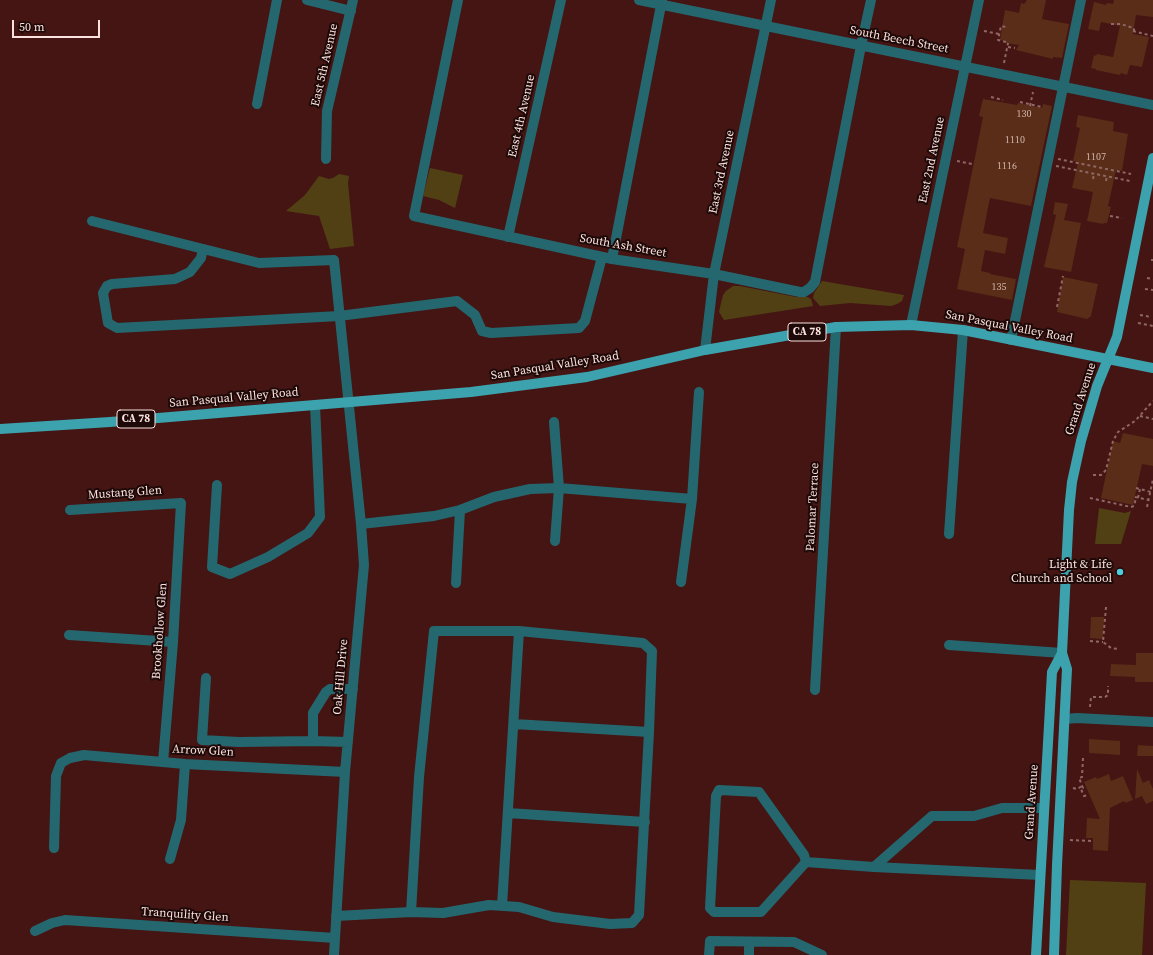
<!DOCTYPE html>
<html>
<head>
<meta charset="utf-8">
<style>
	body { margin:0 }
	#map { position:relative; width:1153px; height:955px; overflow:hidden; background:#441513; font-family:"Source Serif 4",serif }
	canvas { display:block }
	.scale { position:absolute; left:12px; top:20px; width:88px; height:18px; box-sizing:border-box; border:2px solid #fce2df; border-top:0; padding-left:5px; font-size:12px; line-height:14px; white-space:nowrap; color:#fce2df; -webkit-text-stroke:3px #1d0907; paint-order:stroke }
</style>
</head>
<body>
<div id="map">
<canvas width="1153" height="955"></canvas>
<div class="scale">50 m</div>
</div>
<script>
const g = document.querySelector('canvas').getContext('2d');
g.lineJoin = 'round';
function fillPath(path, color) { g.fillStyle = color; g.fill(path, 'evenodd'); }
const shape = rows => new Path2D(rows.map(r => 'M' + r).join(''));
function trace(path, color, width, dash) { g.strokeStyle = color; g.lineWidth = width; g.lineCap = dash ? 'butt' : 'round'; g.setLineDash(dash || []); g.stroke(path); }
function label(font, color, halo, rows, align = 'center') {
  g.font = font + ' "Source Serif 4",serif'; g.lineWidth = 4; g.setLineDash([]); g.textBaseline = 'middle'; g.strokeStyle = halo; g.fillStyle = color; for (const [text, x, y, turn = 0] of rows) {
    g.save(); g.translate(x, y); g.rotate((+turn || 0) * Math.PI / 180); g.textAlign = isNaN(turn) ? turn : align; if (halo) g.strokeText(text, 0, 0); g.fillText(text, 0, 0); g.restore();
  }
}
fillPath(shape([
	[430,168,463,175,455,208,439,200,423,196],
	[339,174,349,176,348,183,354,246,330,249,319,216,286,211,305,195,319,176,329,179,333,178],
	[822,281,904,295,902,301,897,304,891,306,850,303,820,306,813,298,814,293],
	[733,286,740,286,796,297,807,297,811,299,813,306,724,320,719,312,723,295,726,291],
	[1099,508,1125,513,1131,511,1121,544,1095,544],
	[1070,880,1146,883,1142,955,1066,955]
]), '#524015');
fillPath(shape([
	[1027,0,1046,0,1042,19,1069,24,1062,58,1053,57,1053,59,1016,50,1019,45,1006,43,1006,41,1000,40,1005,10,1019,13,1021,3,1024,4],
	[1114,0,1153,0,1153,17,1136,15,1133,34,1149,37,1142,67,1130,65,1127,75,1121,73,1120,75,1096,70,1096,69,1091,68,1094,55,1096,56,1097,54,1113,57,1120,26,1101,22,1099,31,1088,29,1094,2,1106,5,1107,3,1113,4],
	[983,99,1017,105,1018,103,1042,108,1043,104,1052,106,1031,206,990,198,983,233,1008,238,1005,254,985,250,981,271,990,273,990,274,1016,279,1012,300,957,289,965,249,957,247,983,117,979,116],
	[1078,115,1114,122,1113,131,1128,134,1122,171,1116,170,1108,206,1111,207,1107,223,1104,223,1103,224,1087,221,1093,192,1072,188,1078,162,1073,161,1080,128,1076,127],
	[1055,202,1068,204,1064,220,1081,223,1071,272,1044,267,1056,215,1053,214],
	[1063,277,1098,284,1091,316,1087,319,1057,312],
	[1123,433,1153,439,1153,466,1142,464,1133,505,1101,498,1113,441,1120,443],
	[1091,617,1104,617,1103,639,1090,638],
	[1136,653,1153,653,1153,682,1135,682,1135,677,1110,676,1111,664,1136,665],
	[1089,739,1120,741,1120,755,1089,753],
	[1138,745,1153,746,1153,756,1137,756],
	[1137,769,1143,783,1149,780,1153,789,1153,801,1146,804,1142,796,1135,799],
	[1109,774,1111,781,1123,776,1133,800,1125,803,1124,801,1110,808,1108,851,1093,850,1093,838,1086,838,1087,818,1100,819,1084,782,1096,777,1097,779]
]), '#592d17');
trace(shape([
	[1111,24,1121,24,1130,27,1134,28,1134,32],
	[984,31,999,34],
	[1133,31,1153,36],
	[1006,42,998,40,1001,26,1006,27],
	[1008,47,1015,48],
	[1004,63,1008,43],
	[991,97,1003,100],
	[1020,102,1042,107],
	[1030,106,1033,92],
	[1058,159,1131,174],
	[957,161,972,164],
	[1056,166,1130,181],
	[1093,179,1094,174],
	[1106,181,1107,176],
	[1110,216,1122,218],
	[1151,260,1153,260],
	[1147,278,1153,279],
	[1145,289,1153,290],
	[1057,307,1063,276],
	[1140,315,1151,317],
	[1138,323,1153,326],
	[1140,416,1153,419],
	[1093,475,1101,475,1106,470,1113,441,1118,432,1135,421,1153,401],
	[1136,488,1151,492],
	[1135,497,1149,500],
	[1090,498,1131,507,1134,506,1136,498],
	[1138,498,1140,489],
	[1147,507,1153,479],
	[1106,607,1103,642,1111,648,1118,649],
	[1090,641,1103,642],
	[1090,707,1091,697,1105,697,1108,695,1108,686],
	[1083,758,1082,777,1079,778,1083,788,1081,789,1084,796,1088,795],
	[1073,788,1077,789,1082,786],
	[1070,840,1093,841]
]), '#8f6866', 2, [3, 3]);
trace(shape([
	[307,0,351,11],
	[458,0,414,216,612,259,714,274,800,292,804,292,810,288,815,282,861,46,871,0],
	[639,0,1153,105],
	[257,104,277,0],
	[326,159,327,111,353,0],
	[92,221,259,263,334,260,361,524,364,565,345,772,334,955],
	[508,237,561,0],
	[203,249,201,258,190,272,175,279,112,284,107,286,103,293,108,323,117,328,339,316,457,301,475,315,482,331,491,333,579,328,585,321,602,257],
	[612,259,662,0],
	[911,325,979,0],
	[1011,340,1081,0],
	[705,350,714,274,771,0],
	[554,422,559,488,555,541],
	[217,485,212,567,230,574,268,557,308,533,320,517,315,405],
	[70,510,181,503,173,642,163,762],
	[361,524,434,516,460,510,494,497,530,489,559,488,692,499],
	[949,534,963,330],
	[681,582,692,499,699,392],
	[456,583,460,510],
	[69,635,173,642],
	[949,645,1062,653],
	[206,678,202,740,239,742,313,741,348,742],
	[815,690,836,327],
	[1065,719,1077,718,1153,722],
	[514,724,649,732],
	[313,741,313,713,326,692,330,689,353,689],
	[719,790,759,792,804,855,806,862,761,912,714,912,710,908,716,796,719,790],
	[508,813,645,822],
	[54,848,56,776,61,763,70,758,84,755,185,764,345,772],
	[170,859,181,820,185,764],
	[806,862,874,867,1040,875],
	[874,867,932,816,974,816,1002,808,1044,808],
	[502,906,519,631],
	[336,916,411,912,443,913,489,905,519,907,553,917,610,924,632,923,639,915,649,732,652,651,643,643,519,631,434,631,419,777,411,912],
	[35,931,52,923,65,920,335,938],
	[709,955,710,941,794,942,822,955],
	[749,955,749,942]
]), '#25676f', 10);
trace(shape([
	[0,429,110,422,471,392,587,377,705,350,836,327,911,325,963,330,1153,368],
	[1036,955,1052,672,1062,653],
	[1054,955,1057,865,1067,669,1062,653,1069,510,1072,482,1081,441,1097,386,1117,337,1153,158]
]), '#3ba2ae', 10);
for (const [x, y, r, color] of [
	[1120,572,4,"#52cbda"]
]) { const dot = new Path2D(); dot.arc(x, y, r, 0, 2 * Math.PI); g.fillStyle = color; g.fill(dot); trace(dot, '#1d0907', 1.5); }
label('10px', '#d3b5ad', null, [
	["130",1024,114],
	["1110",1015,140],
	["1107",1096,157],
	["1116",1007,166],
	["135",999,287]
]);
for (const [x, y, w] of [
	[807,332,38],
	[136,419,38]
]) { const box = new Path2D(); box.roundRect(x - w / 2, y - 9, w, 18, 3); g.fillStyle = '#1d0907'; g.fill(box); trace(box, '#fce2df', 1); }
label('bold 11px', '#fce2df', null, [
	["CA 78",807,332],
	["CA 78",136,419]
]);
label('12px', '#fce2df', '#1d0907', [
	["South Beech Street",899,40,11],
	["East 5th Avenue",325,65,-77],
	["East 4th Avenue",522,116,-77],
	["East 2nd Avenue",932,160,-78],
	["East 3rd Avenue",722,172,-78],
	["South Ash Street",623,246,10],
	["San Pasqual Valley Road",1009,327,11],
	["San Pasqual Valley Road",555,366,-9],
	["San Pasqual Valley Road",234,398,-5],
	["Grand Avenue",1081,399,-72],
	["Mustang Glen",125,493,-4],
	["Palomar Terrace",813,507,-87],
	["Brookhollow Glen",160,631,-86],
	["Oak Hill Drive",341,677,-85],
	["Arrow Glen",203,751,3],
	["Grand Avenue",1032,802,-86],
	["Tranquility Glen",185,915,4]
]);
label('12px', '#fce2df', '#1d0907', [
	["Light & Life",1112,565],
	["Church and School",1112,579]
], 'right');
</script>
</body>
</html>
